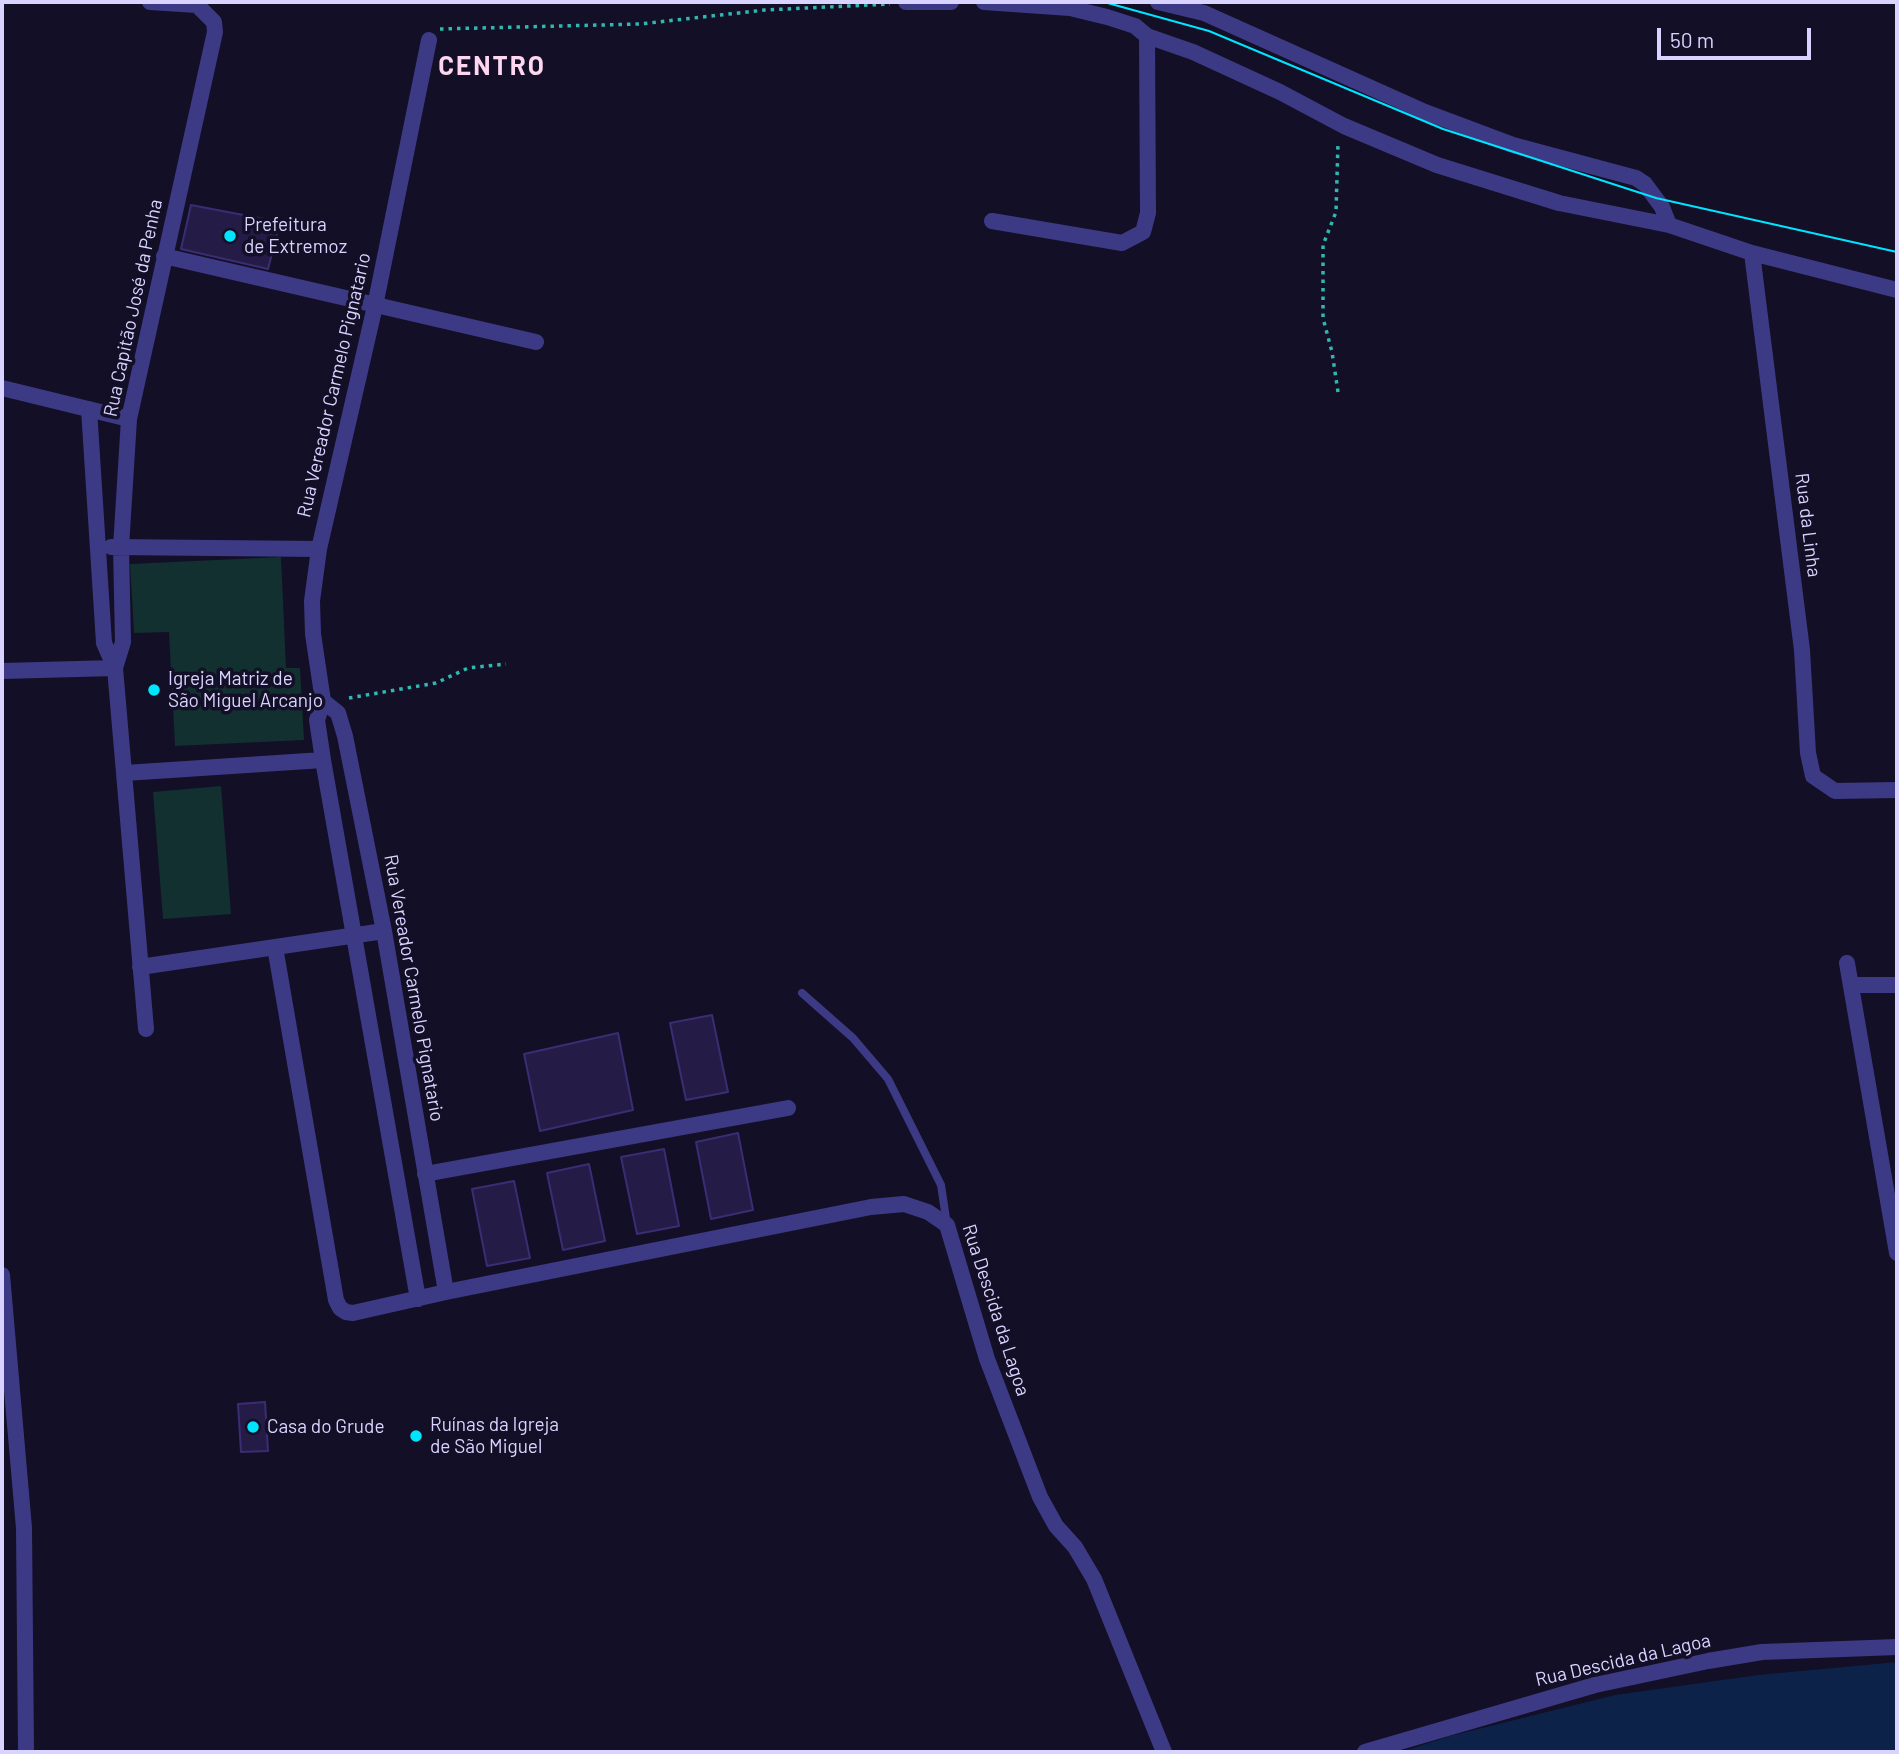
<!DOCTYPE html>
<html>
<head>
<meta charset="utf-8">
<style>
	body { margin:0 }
	#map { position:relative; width:1899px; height:1754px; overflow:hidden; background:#130f26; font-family:Barlow,sans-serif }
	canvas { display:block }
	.frame { position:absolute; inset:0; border:4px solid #d9d4ff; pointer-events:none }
	.scale { position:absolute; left:1657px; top:28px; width:154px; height:32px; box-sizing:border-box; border:4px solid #d9d4ff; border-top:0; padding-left:9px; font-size:21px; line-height:24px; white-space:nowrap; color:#d9d4ff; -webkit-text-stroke:5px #130f26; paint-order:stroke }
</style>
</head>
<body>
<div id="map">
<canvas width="1899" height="1754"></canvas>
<div class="frame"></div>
<div class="scale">50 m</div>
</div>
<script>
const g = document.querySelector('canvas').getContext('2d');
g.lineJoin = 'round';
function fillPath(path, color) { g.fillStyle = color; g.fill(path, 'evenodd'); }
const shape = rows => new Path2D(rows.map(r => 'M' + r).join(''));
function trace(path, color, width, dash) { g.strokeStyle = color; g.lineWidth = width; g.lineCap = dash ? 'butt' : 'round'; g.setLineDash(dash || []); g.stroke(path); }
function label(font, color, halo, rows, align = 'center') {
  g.font = font + ' Barlow,sans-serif'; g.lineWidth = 7; g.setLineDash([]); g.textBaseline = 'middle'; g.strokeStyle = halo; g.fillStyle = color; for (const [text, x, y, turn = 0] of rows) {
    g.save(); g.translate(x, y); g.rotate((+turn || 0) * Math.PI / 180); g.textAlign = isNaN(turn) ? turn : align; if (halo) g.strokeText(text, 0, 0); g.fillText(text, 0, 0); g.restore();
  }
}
fillPath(shape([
	[281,557,286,668,300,668,304,740,175,746,169,632,134,633,130,564],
	[221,786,231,914,163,919,153,792]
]), '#12302f');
fillPath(shape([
	[1897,1662,1897,1752,1401,1752,1450,1736,1615,1695,1758,1675]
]), '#0c2248');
const building = shape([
	[191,205,280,222,268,269,181,249,191,205],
	[712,1015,728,1092,686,1100,670,1023,712,1015],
	[618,1033,633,1110,540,1131,524,1054,618,1033],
	[738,1133,753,1210,711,1219,696,1142,738,1133],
	[664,1149,679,1226,637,1234,621,1157,664,1149],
	[589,1164,605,1241,563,1250,547,1173,589,1164],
	[514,1181,530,1258,487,1266,472,1189,514,1181],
	[265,1402,268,1451,241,1452,238,1404,265,1402]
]);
fillPath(building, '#241b47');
trace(building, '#3b2d73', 2);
trace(shape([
	[440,29,640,24,765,10,890,4],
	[1338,392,1332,352,1323,318,1323,245,1336,212,1338,143],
	[349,698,436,683,468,668,506,664]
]), '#2fb8b0', 3.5, [3.5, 5]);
trace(shape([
	[802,993,853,1038,888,1079,941,1185,947,1225]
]), '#3d3a85', 8);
trace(shape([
	[906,2,951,2],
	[984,2,1070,8,1107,17,1135,26,1147,36,1193,52,1280,92,1344,126,1437,165,1559,203,1669,225],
	[1158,2,1204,13,1425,112,1513,145,1636,178,1645,184,1662,207,1669,225,1752,253,1897,290],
	[992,221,1122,243,1143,232,1148,213,1147,36],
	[1752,253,1802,650,1808,753,1813,776,1835,791,1897,790],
	[164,256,536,342],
	[2,388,129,419],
	[111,547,319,549],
	[2,671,115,668,104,643,89,409],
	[323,701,338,713,345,736,384,931,446,1292],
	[125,773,323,760],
	[275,947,336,1300,340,1308,346,1312,353,1313,446,1292,871,1207,904,1204,928,1212,947,1225,987,1359,1040,1497,1056,1526,1075,1547,1094,1579,1164,1752],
	[1847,963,1897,1253],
	[140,967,384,931],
	[1851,985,1897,985],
	[146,1029,115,668,123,642,121,547,129,419,215,32,214,22,197,5,150,2],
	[425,1174,788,1108],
	[2,1275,24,1528,26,1752],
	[418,1299,323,760,317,720,323,701,313,634,312,601,319,549,375,306,429,40],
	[1365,1752,1595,1685,1708,1661,1762,1652,1897,1647]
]), '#3d3a85', 16);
trace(shape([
	[1104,2,1209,31,1443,129,1656,198,1897,252]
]), '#00e5ff', 2);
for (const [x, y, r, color] of [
	[230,236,7,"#00e5ff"],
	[154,690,7,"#00e5ff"],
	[253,1427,7,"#00e5ff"],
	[416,1436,7,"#00e5ff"]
]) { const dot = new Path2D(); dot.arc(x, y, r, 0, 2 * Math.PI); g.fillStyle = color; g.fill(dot); trace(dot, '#130f26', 2.5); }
label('19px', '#d9d4ff', '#130f26', [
	["Prefeitura",244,225],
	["de Extremoz",244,247],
	["Igreja Matriz de",168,679],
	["São Miguel Arcanjo",168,701],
	["Ruínas da Igreja",430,1425],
	["de São Miguel",430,1447],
	["Casa do Grude",267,1427]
], 'left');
label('19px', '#d9d4ff', '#130f26', [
	["Rua Capitão José da Penha",133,308,-78],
	["Rua Vereador Carmelo Pignatario",334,385,-77],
	["Rua da Linha",1808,525,83],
	["Rua Vereador Carmelo Pignatario",414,988,80],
	["Rua Descida da Lagoa",996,1310,72],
	["Rua Descida da Lagoa",1623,1660,-13]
]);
g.letterSpacing = '2px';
label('bold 26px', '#ffd6f0', '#130f26', [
	["CENTRO",492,66]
]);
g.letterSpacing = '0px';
</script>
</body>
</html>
